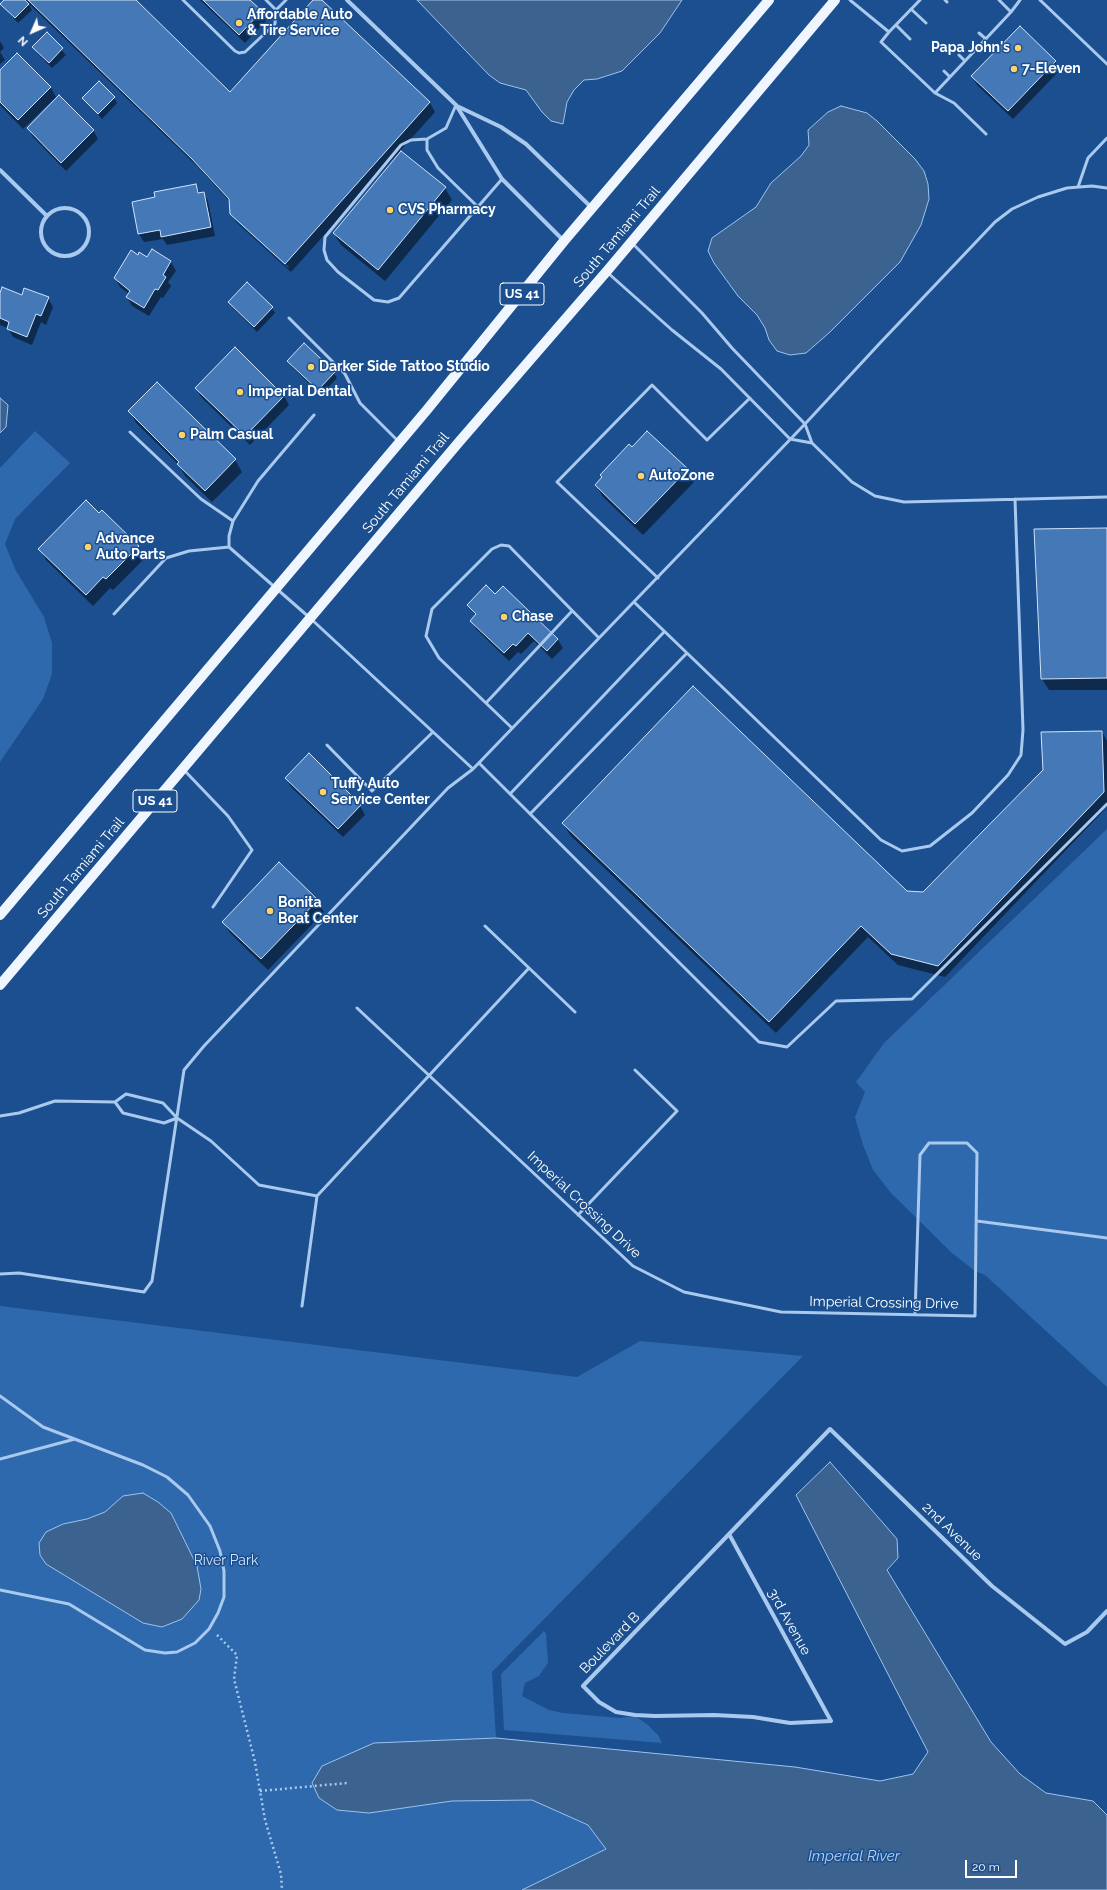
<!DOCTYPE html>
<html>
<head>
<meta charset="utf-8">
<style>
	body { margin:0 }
	#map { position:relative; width:1107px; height:1890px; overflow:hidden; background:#1b4f8f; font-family:Raleway,sans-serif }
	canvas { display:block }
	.north { position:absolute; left:12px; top:12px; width:40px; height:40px; -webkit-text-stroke:3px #1b4f8f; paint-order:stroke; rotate:225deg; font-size:11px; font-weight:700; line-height:16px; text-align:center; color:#fff }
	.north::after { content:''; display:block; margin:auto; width:14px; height:18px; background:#fff; clip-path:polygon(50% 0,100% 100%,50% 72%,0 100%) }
	.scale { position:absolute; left:965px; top:1860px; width:52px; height:18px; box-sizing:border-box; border:2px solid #fff; border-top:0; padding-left:5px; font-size:12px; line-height:14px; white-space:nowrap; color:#fff; -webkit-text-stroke:3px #1b4f8f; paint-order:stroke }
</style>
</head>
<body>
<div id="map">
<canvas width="1107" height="1890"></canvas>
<div class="north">N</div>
<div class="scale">20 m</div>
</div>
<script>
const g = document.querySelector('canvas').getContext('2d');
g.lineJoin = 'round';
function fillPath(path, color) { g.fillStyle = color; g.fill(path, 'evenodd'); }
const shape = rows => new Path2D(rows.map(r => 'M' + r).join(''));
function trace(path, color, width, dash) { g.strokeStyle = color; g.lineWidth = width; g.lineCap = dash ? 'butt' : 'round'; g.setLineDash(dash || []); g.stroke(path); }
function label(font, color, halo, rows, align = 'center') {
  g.font = font + ' Raleway,sans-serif'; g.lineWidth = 3; g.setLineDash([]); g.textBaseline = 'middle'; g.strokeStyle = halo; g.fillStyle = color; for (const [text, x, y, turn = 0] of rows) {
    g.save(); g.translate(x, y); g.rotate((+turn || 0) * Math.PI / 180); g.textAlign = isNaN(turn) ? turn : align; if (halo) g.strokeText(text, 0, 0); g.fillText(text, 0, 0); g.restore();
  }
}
fillPath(shape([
	[35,431,70,463,15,519,5,544,15,569,44,617,52,643,52,674,43,699,0,762,0,468],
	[1107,829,1107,1387,985,1275,975,1271,952,1253,891,1193,873,1170,863,1145,855,1117,865,1092,856,1082,884,1043],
	[0,1306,577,1377,640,1341,803,1356,492,1672,496,1738,374,1743,322,1766,337,1810,369,1813,452,1801,532,1800,588,1825,606,1849,522,1890,0,1890],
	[544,1631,546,1634,548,1663,539,1676,525,1683,522,1696,549,1710,563,1713,620,1718,635,1716,648,1725,658,1735,662,1743,504,1730,501,1674]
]), '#2e69ad');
const water = shape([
	[417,0,682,0,660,33,622,71,597,79,584,80,574,90,567,102,563,124,551,121,542,112,526,90,500,83,489,75,417,0],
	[841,106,867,113,877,121,915,159,924,171,928,184,929,199,921,225,900,262,830,332,806,353,790,355,777,351,769,340,765,328,757,315,738,296,714,263,708,251,712,238,756,207,771,183,801,156,809,145,808,130,828,112,841,106],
	[0,398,8,405,6,427,0,433,0,398],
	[830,1462,897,1539,898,1558,887,1570,991,1742,1020,1774,1046,1793,1093,1801,1107,1815,1107,1890,522,1890,606,1849,588,1825,532,1800,452,1801,369,1813,337,1810,319,1798,312,1783,322,1766,374,1743,496,1738,795,1767,880,1781,913,1774,928,1752,796,1495,830,1462],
	[143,1493,158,1502,171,1513,197,1566,201,1589,199,1600,182,1619,162,1627,143,1623,46,1564,40,1555,39,1543,46,1532,63,1524,87,1519,105,1512,123,1496,143,1493]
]);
fillPath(water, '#3c6290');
trace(water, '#9cc4f0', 1);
fillPath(shape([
	[5,0,135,0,230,93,314,0,321,0,430,103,435,112,291,272,236,222,234,219,288,268,289,267,234,216,234,219,231,213,230,202,199,168,28,3,32,10,18,23,1,4],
	[200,0,249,0,261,12,266,21,245,43],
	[47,34,66,55,52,68,37,53,34,48],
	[0,41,4,48,0,52,5,60,0,64],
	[17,54,51,88,56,97,23,129,0,105,0,72],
	[1055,61,1060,70,1013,119,977,85,972,76],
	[84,98,114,98,117,103,102,119],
	[28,128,93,130,98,139,66,171,33,137],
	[195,185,200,193,203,193,208,201,215,236,167,245,163,239,144,242,139,234,156,198],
	[445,188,452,200,385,281,341,245,334,234],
	[153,251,171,262,176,271,168,282,171,286,163,298,161,297,149,316,132,306,127,297,129,294,120,287,115,278,138,256,148,259],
	[0,295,48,298,53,307,46,325,41,322,32,345,13,337,8,328,0,325],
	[229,302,272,308,275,313,257,332,233,308],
	[288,361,334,373,337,378,321,395,292,367],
	[196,388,284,396,289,405,250,445,201,397],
	[130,411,235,460,242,472,212,502,185,476,178,464,136,423],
	[632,448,687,470,694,482,643,535,603,497,596,485,602,478,601,475],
	[99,514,138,546,145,558,113,590,110,588,93,606,46,560,40,549],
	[1107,529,1107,690,1049,690,1042,679],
	[503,587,558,640,563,648,552,659,534,641,521,654,518,652,509,661,476,629,471,621,476,616,468,605,495,595],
	[1102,732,1107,741,1107,807,945,977,898,965,868,937,776,1033,570,835,563,823,906,892,924,893],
	[309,754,360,806,365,815,343,837,291,787,286,778],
	[317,901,324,912,268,970,230,933,223,922]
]), '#0007');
const building = shape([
	[4,0,25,0,29,4,15,18,0,4,4,0],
	[28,0,136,0,230,92,313,0,322,0,430,102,285,264,230,214,229,199,192,159,28,0],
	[203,0,250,0,262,11,239,35,203,0],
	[1020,26,1056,61,1008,111,971,76,1020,26],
	[47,32,63,48,49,63,32,47,47,32],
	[17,53,51,87,18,120,0,102,0,70,17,53],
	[99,81,115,97,98,114,82,98,99,81],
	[59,95,94,130,61,163,27,128,59,95],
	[401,151,446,187,378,270,333,233,401,151],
	[196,184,198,193,204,192,211,227,161,237,160,230,138,234,132,202,155,197,154,192,196,184],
	[152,249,171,261,163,275,166,277,158,290,155,289,144,308,126,297,130,291,114,278,131,250,138,255,139,252,147,257,152,249],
	[247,282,273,307,254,327,228,302,247,282],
	[2,287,22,295,24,288,49,297,41,316,36,314,27,337,7,329,9,322,0,318,0,293,2,287],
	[304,343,335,372,318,390,287,361,304,343],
	[235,347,284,396,245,436,195,388,235,347],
	[157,382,236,459,205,491,177,464,179,462,128,411,157,382],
	[647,431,688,469,635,524,595,485,602,477,600,475,629,444,632,447,647,431],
	[86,500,99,513,102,510,139,546,106,579,103,577,86,595,38,549,86,500],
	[1107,528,1107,678,1041,679,1034,529,1107,528],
	[486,585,495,594,503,586,558,639,547,651,528,633,516,646,513,644,504,653,470,621,476,614,467,605,486,585],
	[693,686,907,891,923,892,1043,770,1041,732,1102,731,1104,792,938,966,891,954,861,926,769,1022,562,823,693,686],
	[309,753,361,805,338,829,285,778,309,753],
	[279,862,318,900,261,959,222,922,279,862]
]);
fillPath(building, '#4478b7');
trace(building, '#cfe3fa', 1);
trace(shape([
	[217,1635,237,1655,234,1679,255,1762,265,1820,281,1874,282,1890],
	[260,1791,347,1783]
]), '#a9c9ee', 2.5, [2, 3]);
trace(shape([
	[183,0,235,51,239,53,245,52,275,24,276,10,286,0],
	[266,0,276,10],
	[850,0,889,32,920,0],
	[945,0,947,2],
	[999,0,1011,12,1020,0],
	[1040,0,1107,64],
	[911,9,926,23],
	[896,25,910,39],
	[889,32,881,42,935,93],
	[979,33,986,39],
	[959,55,965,61],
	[944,71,950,77],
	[456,105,446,128,427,139,427,150,438,168,478,207],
	[986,134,954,103,935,93,1011,12],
	[427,139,411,140,401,145,325,237,324,250,327,260,338,272,374,300,388,302,399,298,502,179],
	[1078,187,1088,158,1107,138],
	[633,244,702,313,732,348,805,424,812,443,852,482,875,496,904,502,1107,497],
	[608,273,672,330,721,369,790,439,812,443],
	[289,318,345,374,360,403,398,441],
	[130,432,201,499,233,521],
	[229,547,229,536,233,521,258,481,314,415],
	[658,578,557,482,652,385,707,440,750,398],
	[634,602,881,840,902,851,930,846,972,813,1008,775,1021,755,1023,730,1015,499],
	[114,614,166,558,189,551,229,547,310,618,473,769,805,424,880,343,995,222,1012,209,1038,197,1067,188,1092,186,1107,188],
	[486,703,572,611],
	[512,728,439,658,426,636,432,609,492,549,501,545,509,546,599,638],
	[327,745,372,791,433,732],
	[479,763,759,1042,787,1047,836,1001,912,999,1107,804],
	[184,770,228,816,252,850,213,907],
	[510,794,664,632],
	[530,814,687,653],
	[529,968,575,1012],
	[357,1008,633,1266,684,1292,781,1312,975,1316,977,1153,967,1143,929,1143,920,1155,915,1315],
	[115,1102,123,1113,164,1123,177,1118],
	[0,1116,19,1113,55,1101,115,1102,126,1094,163,1103,177,1118,211,1141,259,1185,317,1196,302,1306],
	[317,1196,529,968,485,926],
	[578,1215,677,1111,635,1070],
	[977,1221,1107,1238],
	[0,1274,19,1273,144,1292,152,1281,184,1070,204,1046,448,788,473,769],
	[0,1396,43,1427,143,1465,167,1477,188,1495,210,1526,220,1551,224,1571,224,1597,218,1613,209,1629,195,1643,177,1652,165,1653,145,1650,69,1604,0,1590],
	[0,1459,75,1439]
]), '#a9c9ee', 3);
trace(shape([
	[347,0,456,105,502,179,564,241],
	[457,106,501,127,526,144,592,208],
	[0,170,47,216],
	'41 232a24 24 0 1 1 48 0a24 24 0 1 1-48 0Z',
	[729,1534,831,1721,790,1723,753,1717,714,1715,655,1716,635,1715,616,1712,599,1702,583,1686,830,1429,992,1586,1065,1644,1087,1632,1107,1611]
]), '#a9c9ee', 4);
trace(shape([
	[0,915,426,411,564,241,769,0],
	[0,985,459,442,607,271,835,0]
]), '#f0f6ff', 10);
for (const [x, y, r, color] of [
	[239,23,4,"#ffd166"],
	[1018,48,4,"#ffd166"],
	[1014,69,4,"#ffd166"],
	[390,210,4,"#ffd166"],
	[311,367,4,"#ffd166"],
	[240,392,4,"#ffd166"],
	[182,435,4,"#ffd166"],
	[641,476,4,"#ffd166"],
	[88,547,4,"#ffd166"],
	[504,617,4,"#ffd166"],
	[323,792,4,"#ffd166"],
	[270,911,4,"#ffd166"]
]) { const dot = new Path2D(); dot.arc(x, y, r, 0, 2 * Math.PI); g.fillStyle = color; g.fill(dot); trace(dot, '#1b4f8f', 1.5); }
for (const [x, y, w] of [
	[522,294,44],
	[155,801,44]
]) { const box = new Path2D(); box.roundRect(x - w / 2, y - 11, w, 22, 3); g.fillStyle = '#1b4f8f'; g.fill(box); trace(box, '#fff', 1); }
label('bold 13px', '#fff', null, [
	["US 41",522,294],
	["US 41",155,801]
]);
label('bold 14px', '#fff', '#1b4f8f', [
	["Affordable Auto",247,15],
	["& Tire Service",247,31],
	["Papa John's",1010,48,"right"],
	["7-Eleven",1022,69],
	["CVS Pharmacy",398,210],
	["Darker Side Tattoo Studio",319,367],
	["Imperial Dental",248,392],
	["Palm Casual",190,435],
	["AutoZone",649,476],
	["Advance",96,539],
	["Auto Parts",96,555],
	["Chase",512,617],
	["Tuffy Auto",331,784],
	["Service Center",331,800],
	["Bonita",278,903],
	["Boat Center",278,919]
], 'left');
label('14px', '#fff', '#1b4f8f', [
	["South Tamiami Trail",617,237,-50],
	["South Tamiami Trail",406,483,-50],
	["South Tamiami Trail",81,868,-50],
	["Imperial Crossing Drive",584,1205,43],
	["Imperial Crossing Drive",884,1303,1],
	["2nd Avenue",952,1532,44],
	["3rd Avenue",789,1622,61],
	["Boulevard B",610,1643,-46]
]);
label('14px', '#cfe3fa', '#1b4f8f', [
	["River Park",226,1561]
]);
label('italic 15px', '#b5d3f5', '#1b4f8f', [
	["Imperial River",854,1856]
]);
</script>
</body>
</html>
